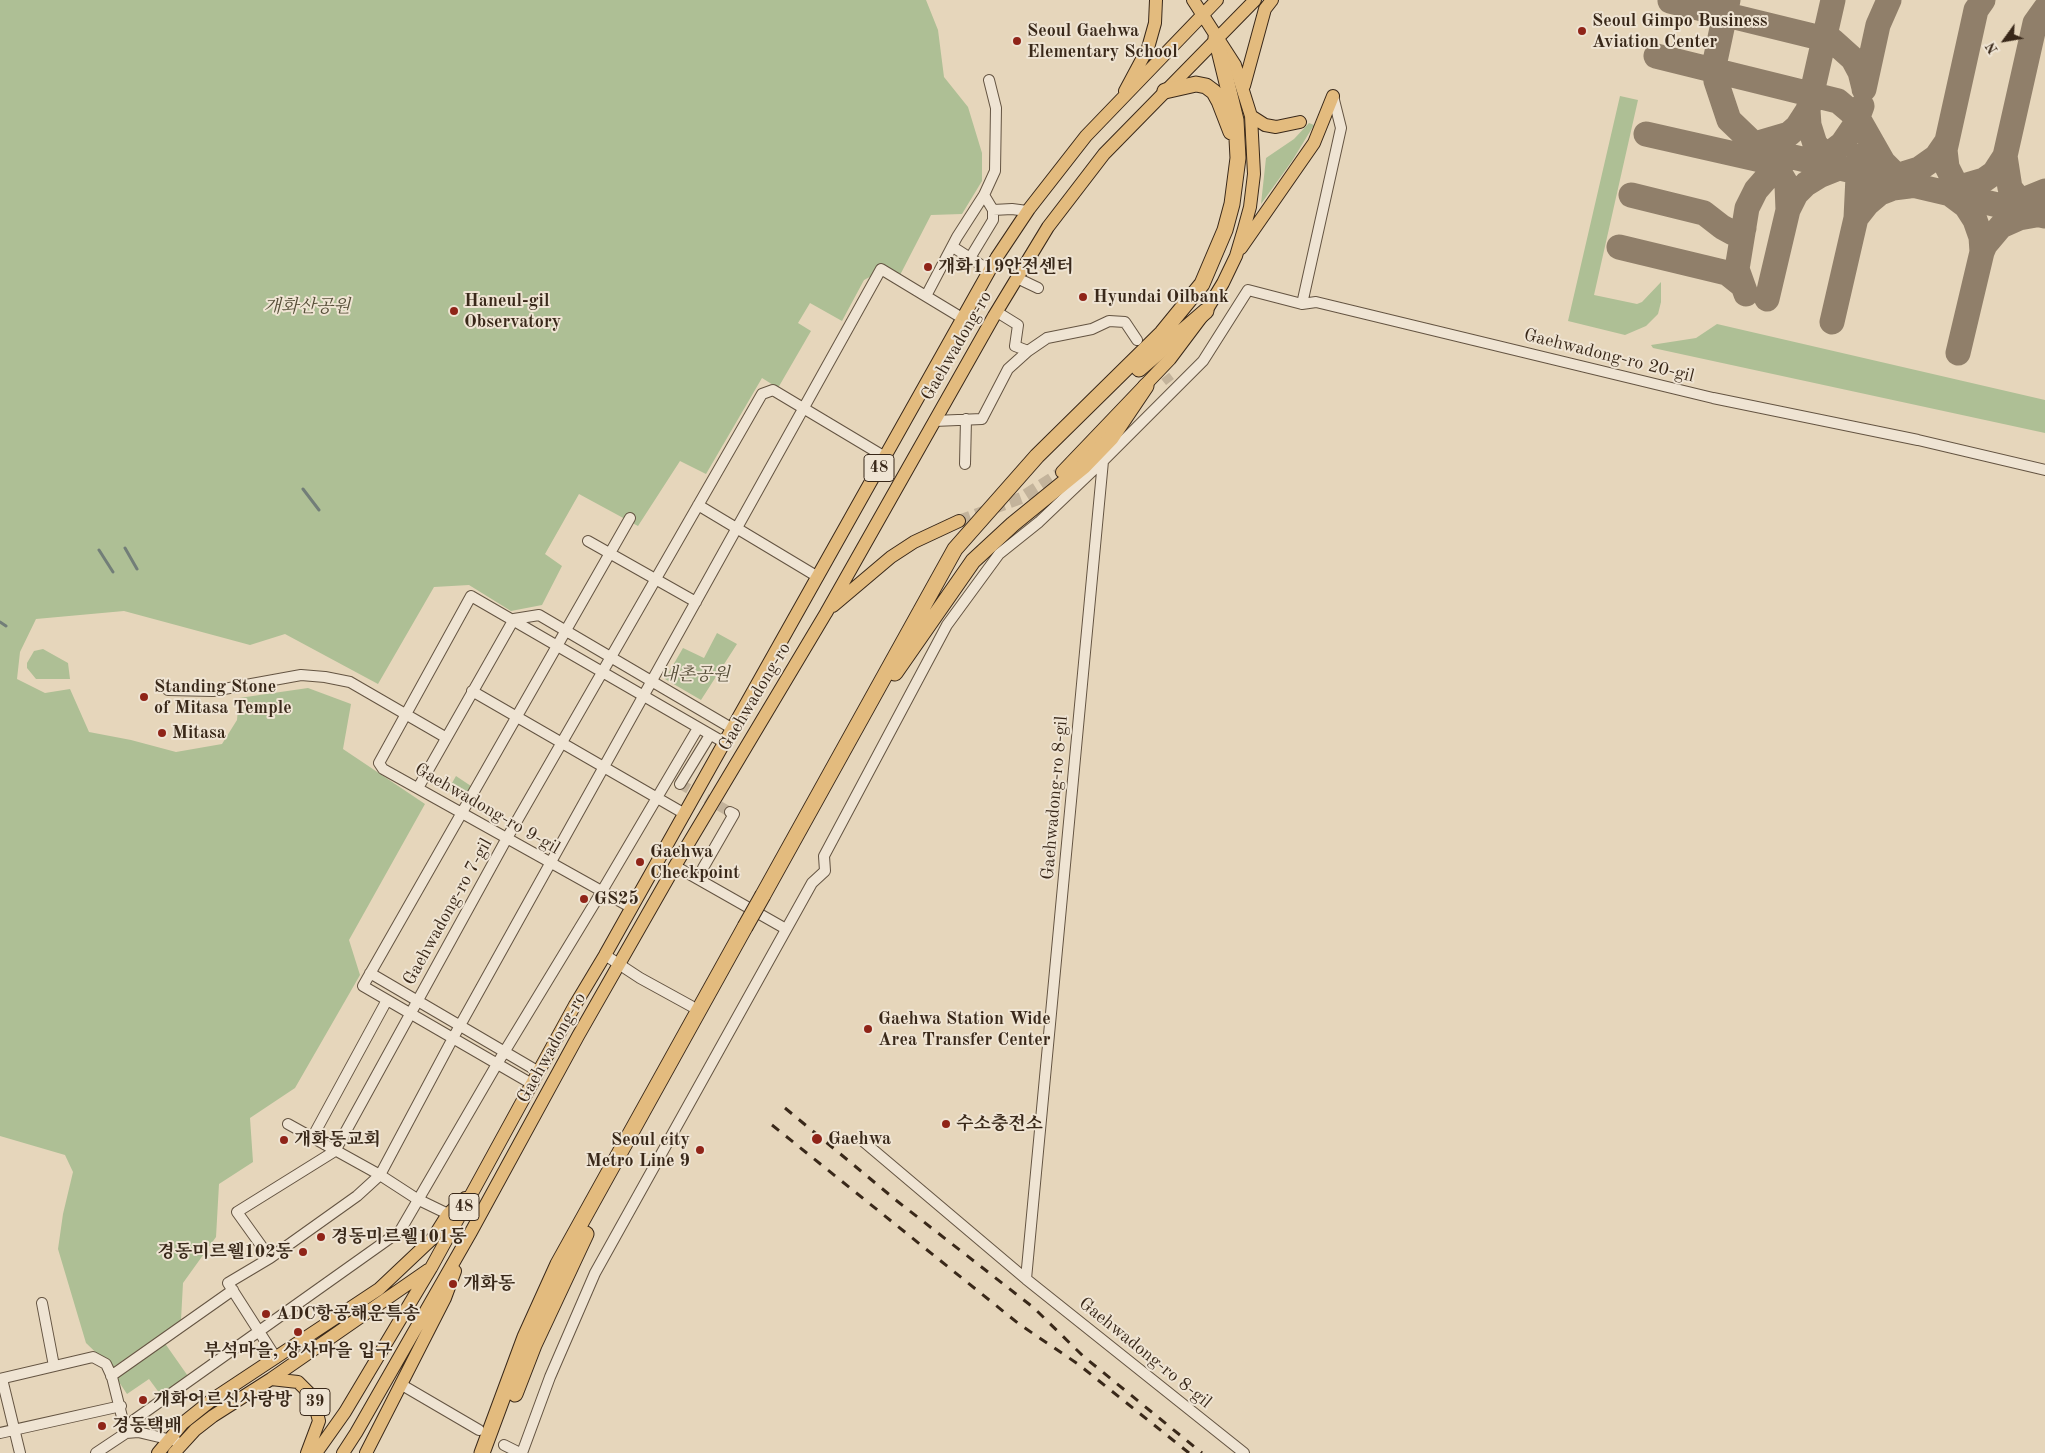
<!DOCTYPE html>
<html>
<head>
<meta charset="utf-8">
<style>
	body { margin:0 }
	#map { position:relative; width:2045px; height:1453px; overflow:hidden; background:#e6d6bb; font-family:"Old Standard TT",serif }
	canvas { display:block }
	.north { position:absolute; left:1980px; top:15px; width:50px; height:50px; -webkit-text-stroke:4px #efe4d3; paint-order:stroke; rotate:238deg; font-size:14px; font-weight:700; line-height:20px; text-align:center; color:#392819 }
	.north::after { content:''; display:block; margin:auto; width:18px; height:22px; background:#392819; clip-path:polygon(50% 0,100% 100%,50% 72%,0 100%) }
</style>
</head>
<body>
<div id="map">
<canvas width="2045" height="1453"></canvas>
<div class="north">N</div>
</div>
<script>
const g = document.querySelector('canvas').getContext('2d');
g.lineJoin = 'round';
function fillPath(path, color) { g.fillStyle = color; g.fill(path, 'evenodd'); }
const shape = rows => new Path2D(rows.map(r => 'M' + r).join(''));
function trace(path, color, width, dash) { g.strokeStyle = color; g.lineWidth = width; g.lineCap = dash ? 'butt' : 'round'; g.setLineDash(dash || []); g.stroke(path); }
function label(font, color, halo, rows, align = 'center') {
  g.font = font + ' "Old Standard TT","Noto Serif KR",serif'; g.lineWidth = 4; g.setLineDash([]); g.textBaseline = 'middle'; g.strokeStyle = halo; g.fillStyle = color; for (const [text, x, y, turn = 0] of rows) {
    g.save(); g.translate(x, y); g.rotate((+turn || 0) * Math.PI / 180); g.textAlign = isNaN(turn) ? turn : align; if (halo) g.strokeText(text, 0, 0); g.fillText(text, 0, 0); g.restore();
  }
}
fillPath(shape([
	[0,0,926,0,938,30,944,77,968,107,982,153,982,181,962,214,931,215,899,277,881,271,864,280,842,321,810,303,798,323,811,331,778,388,762,378,706,474,680,461,638,526,579,494,545,554,562,566,542,605,511,611,469,585,434,587,378,684,285,634,250,645,124,611,36,619,20,652,17,679,45,693,70,689,89,732,131,740,176,752,222,744,237,720,239,698,308,688,351,704,343,749,425,804,349,940,360,975,295,1088,250,1118,253,1162,219,1184,216,1237,183,1283,181,1320,112,1368,86,1343,58,1249,63,1214,73,1172,65,1155,0,1136],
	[1620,96,1638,100,1594,295,1637,304,1642,302,1661,282,1661,302,1658,314,1646,326,1625,335,1568,321],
	[1309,123,1314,125,1292,161,1261,204,1266,158,1294,139],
	[1717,324,2045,400,2045,433,1653,348,1651,345,1696,338],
	[717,633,737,644,701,700,665,679,683,648,704,658],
	[43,649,68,663,70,679,36,679,27,668,27,663,34,651],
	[456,776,471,786,462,800,448,790],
	[164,1342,190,1379,163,1398,149,1379,127,1394,115,1376]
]), '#aebf95');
trace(shape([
	[303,489,319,510],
	[125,548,137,569],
	[99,550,113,572],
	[0,622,6,626]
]), '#727e78', 3);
trace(shape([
	[1728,0,1714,66,1716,81,1729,120,1753,143,1776,153,2045,216],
	[1833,0,1808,110,1809,125,1815,144,1835,167],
	[1670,1,1833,41,1853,59,1860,72,1864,88],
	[1656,56,1838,101,1858,118,1883,162,1897,176,1906,181],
	[1864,89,1878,25,1889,0],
	[1646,134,1774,163,1787,185,1788,210],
	[1755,144,1789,134,1797,127,1808,110],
	[1808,160,1829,154,1842,144,1855,125,1862,106],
	[1887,179,1919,169,1936,157,1945,144],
	[1950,190,1984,180,1994,173,2005,156],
	[1950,194,1966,206,1975,220,1981,237,1982,252],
	[1631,195,1704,213,1722,227,1733,233,1744,228],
	[1977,198,1958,187,1954,181,1947,167,1945,150,1976,10,1983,0],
	[2008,206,2045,191],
	[2037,212,2021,202,2010,188,2005,156,2035,23,2045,9],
	[1856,218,1859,156],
	[1619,247,1727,273,1742,285],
	[1746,294,1737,269,1747,208,1756,190,1777,166],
	[1767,299,1788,210,1796,194,1806,184,1819,176,1839,168],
	[1832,322,1856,218,1867,204,1880,193,1893,188,1909,186],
	[1958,353,1982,252,1985,245,2001,226,2019,218,2036,215]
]), '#907f6a', 25);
trace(shape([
	[1156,364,1170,382],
	[680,784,730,812]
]), '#c3b39b', 10, [10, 5]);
trace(shape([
	[959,521,1021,498,1062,472]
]), '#c3b39b', 12, [12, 6]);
const minor = shape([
	[984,195,993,210,993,220,970,258,989,270],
	[993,210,1012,209,1027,211],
	[953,247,970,258],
	[1017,278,1038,288],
	[926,296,957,237,984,195,995,171,996,108,989,80],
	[1302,304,1341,128,1333,96],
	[997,312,1018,325,1015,346,1028,351,1047,338,1092,329,1109,321,1125,322,1137,340],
	[934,421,982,419,1008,369,1028,351],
	[965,464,966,419],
	[698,505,818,577],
	[588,541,696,602],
	[514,619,539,615,733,729],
	[168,690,213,691,301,675,325,677,350,682,445,737],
	[472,691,685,814],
	[680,784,710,735],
	[418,788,514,619],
	[675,866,786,929],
	[703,868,734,814,730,812],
	[632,908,383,769,379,763,471,596,725,743],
	[605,955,640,978,691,1006],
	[370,973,539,1072],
	[532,1084,363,986,630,518],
	[288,1124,380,1175,417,1199,448,1214],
	[312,1138,387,1000],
	[864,1142,1026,1279,1244,1453],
	[270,1258,237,1212,335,1151,507,838,762,394,773,390,885,457],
	[1026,1279,1103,461,1203,361,1248,290,1302,304,1316,302,1713,398,1918,440,2045,470],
	[42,1303,54,1366],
	[276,1358,228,1283,270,1258,357,1196,380,1175,453,1038,881,269,962,318],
	[111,1376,233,1290],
	[0,1379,93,1357,106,1364,112,1377,126,1433],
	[2,1379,20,1453],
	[402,1385,479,1430],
	[0,1433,121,1406],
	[126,1433,134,1420,400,1231,497,1064,602,891,698,728],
	[504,1445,520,1453],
	[96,1453,126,1433,138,1432,176,1441],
	[522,1453,550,1377,595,1273,812,883,825,871,824,856,947,625,999,554,1039,522,1103,461]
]);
const major = shape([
	[1244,86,1265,9,1272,0],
	[1125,91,1148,48,1155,23,1156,0],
	[1251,116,1265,125,1276,127,1300,122],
	[1241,248,1314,143,1333,96],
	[1062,472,1170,359,1206,311,1223,283,1236,256,1244,229,1250,207,1254,174,1251,116,1235,65,1193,0],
	[833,606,891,557,914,542,959,521],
	[271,1379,298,1382,313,1397,319,1421,307,1453],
	[158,1453,183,1423,213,1399,379,1289,433,1238,448,1214,465,1198],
	[174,1453,195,1430,213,1416,271,1379,428,1270],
	[316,1453,345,1412,431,1268,575,1005,605,955,997,257,1029,209,1086,136,1217,0],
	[343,1453,356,1433,471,1232,578,1036,675,866,826,613,994,316,1048,227,1104,154,1255,0],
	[366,1453,445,1298,455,1271]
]);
const highway = shape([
	[1165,91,1196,84,1206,86,1214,92,1219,101,1231,132],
	[1139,369,1206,311],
	[895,673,973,561,1013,524,1083,467,1111,438,1146,386],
	[763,895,955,549,1037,456,1162,333,1202,284,1225,230,1232,204,1238,158,1236,120,1216,38],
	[515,1394,534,1345,586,1234],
	[482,1453,525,1337,558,1264,745,927]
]);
trace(minor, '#645442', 12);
trace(major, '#392819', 14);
trace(highway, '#392819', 17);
trace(minor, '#efe4d3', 10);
trace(major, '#e3bb7e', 12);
trace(highway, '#e3bb7e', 15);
trace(shape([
	[785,1108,897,1201,1034,1308,1083,1356,1202,1453],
	[772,1125,1019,1324,1078,1364,1189,1453]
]), '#392819', 3, [9, 9]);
const highwayBridge = shape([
	[745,927,763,895]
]);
trace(highwayBridge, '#392819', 17, []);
trace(highwayBridge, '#e3bb7e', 15);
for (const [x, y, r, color] of [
	[1582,31,5,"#8f2418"],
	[1017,41,5,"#8f2418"],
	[928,267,5,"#8f2418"],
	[1083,297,5,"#8f2418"],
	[454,311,5,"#8f2418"],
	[144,697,5,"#8f2418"],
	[162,733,5,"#8f2418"],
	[640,862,5,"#8f2418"],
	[584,899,5,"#8f2418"],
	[868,1029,5,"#8f2418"],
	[946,1124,5,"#8f2418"],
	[817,1139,6,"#8f2418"],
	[284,1140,5,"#8f2418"],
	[700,1150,5,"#8f2418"],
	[321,1237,5,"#8f2418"],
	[303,1252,5,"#8f2418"],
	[453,1284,5,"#8f2418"],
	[266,1314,5,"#8f2418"],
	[298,1332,5,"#8f2418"],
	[143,1400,5,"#8f2418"],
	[102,1426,5,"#8f2418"]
]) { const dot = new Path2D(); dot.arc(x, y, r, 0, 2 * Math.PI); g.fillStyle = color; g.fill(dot); trace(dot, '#efe4d3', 2); }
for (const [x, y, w] of [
	[879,468,30],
	[464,1207,30],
	[315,1402,30]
]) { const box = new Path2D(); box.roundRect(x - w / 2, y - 13.5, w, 27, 4); g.fillStyle = '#efe4d3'; g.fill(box); trace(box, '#392819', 1); }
label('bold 16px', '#392819', null, [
	["48",879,468],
	["48",464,1207],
	["39",315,1402]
]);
label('bold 18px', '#392819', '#efe4d3', [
	["Seoul Gimpo Business",1592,21],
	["Aviation Center",1592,42],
	["Seoul Gaehwa",1027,31],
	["Elementary School",1027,52],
	["개화119안전센터",938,267],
	["Hyundai Oilbank",1093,297],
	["Haneul-gil",464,301],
	["Observatory",464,322],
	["Standing Stone",154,687],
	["of Mitasa Temple",154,708],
	["Mitasa",172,733],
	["Gaehwa",650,852],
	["Checkpoint",650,873],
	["GS25",594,899],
	["Gaehwa Station Wide",878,1019],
	["Area Transfer Center",878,1040],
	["수소충전소",956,1124],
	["Gaehwa",828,1139],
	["개화동교회",294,1140],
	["Seoul city",690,1140,"right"],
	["Metro Line 9",690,1161,"right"],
	["경동미르웰101동",331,1237],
	["경동미르웰102동",293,1252,"right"],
	["개화동",463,1284],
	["ADC항공해운특송",276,1314],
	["부석마을, 상사마을 입구",298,1351,"center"],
	["개화어르신사랑방",153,1400],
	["경동택배",112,1426]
], 'left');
label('italic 18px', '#564e38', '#efe4d3', [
	["개화산공원",307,307],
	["내촌공원",695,675]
]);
label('18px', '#392819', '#efe4d3', [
	["Gaehwadong-ro",957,346,-60],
	["Gaehwadong-ro 20-gil",1609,356,14],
	["Gaehwadong-ro",755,697,-59],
	["Gaehwadong-ro 8-gil",1055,798,-85],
	["Gaehwadong-ro 9-gil",487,809,30],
	["Gaehwadong-ro 7-gil",448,912,-61],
	["Gaehwadong-ro",552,1048,-61],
	["Gaehwadong-ro 8-gil",1145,1353,39]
]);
</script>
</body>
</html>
